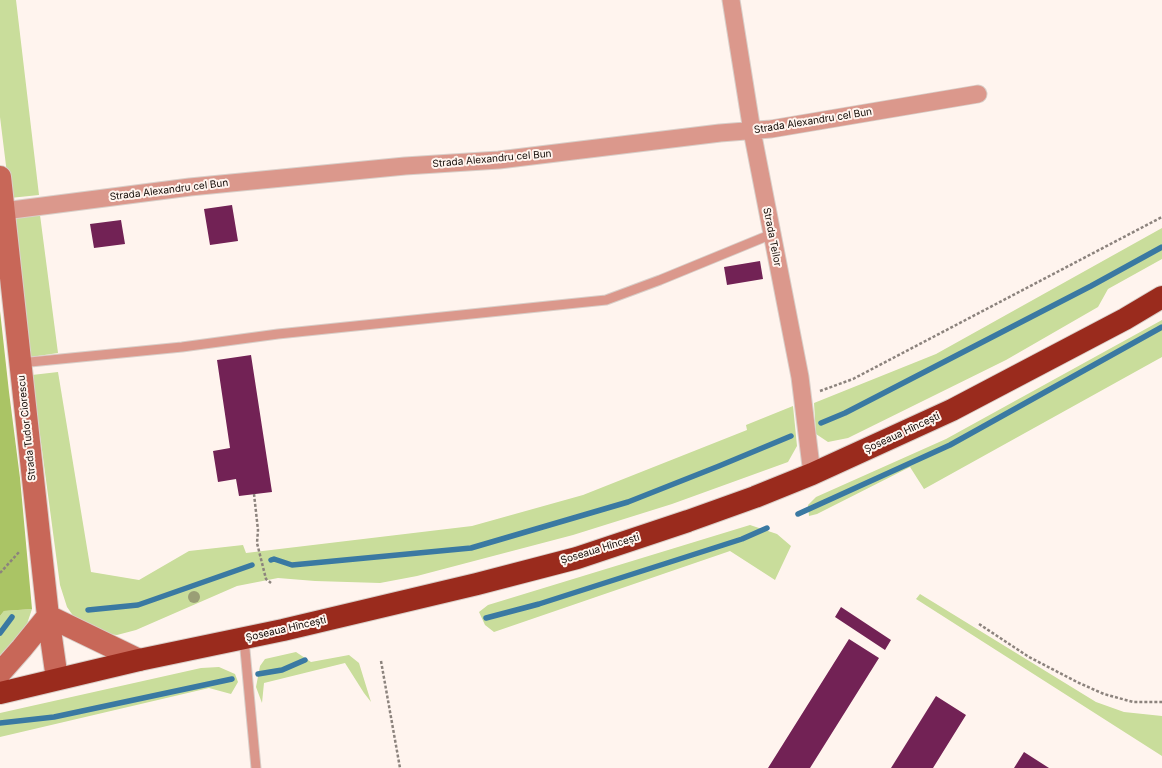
<!DOCTYPE html>
<html>
<head>
<meta charset="utf-8">
<style>
	body { margin:0 }
	canvas { display:block; background:#fff4ee }
</style>
</head>
<body>
<canvas width="1162" height="768"></canvas>
<script>
const g = document.querySelector('canvas').getContext('2d');
g.lineJoin = 'round';
function fillPath(path, color) { g.fillStyle = color; g.fill(path, 'evenodd'); }
const shape = rows => new Path2D(rows.map(r => 'M' + r).join(''));
function trace(path, color, width, dash) { g.strokeStyle = color; g.lineWidth = width; g.lineCap = dash ? 'butt' : 'round'; g.setLineDash(dash || []); g.stroke(path); }
function label(font, color, halo, rows, align = 'center') {
  g.font = font + ' Inter,sans-serif'; g.lineWidth = 4; g.setLineDash([]); g.textBaseline = 'middle'; g.strokeStyle = halo; g.fillStyle = color; for (const [text, x, y, turn = 0] of rows) {
    g.save(); g.translate(x, y); g.rotate((+turn || 0) * Math.PI / 180); g.textAlign = isNaN(turn) ? turn : align; if (halo) g.strokeText(text, 0, 0); g.fillText(text, 0, 0); g.restore();
  }
}
fillPath(shape([
	[0,0,16,0,39,195,10,198,0,117],
	[40,215,58,353,31,357,12,218],
	[1162,228,1162,259,1108,289,1098,307,1006,360,848,438,828,442,816,434,814,403,936,354],
	[1162,320,1162,357,924,489,910,467,817,514,809,516,808,505,816,497,946,439],
	[58,372,91,572,139,580,189,551,243,545,246,553,472,526,583,495,747,430,746,425,793,406,797,446,788,462,672,504,573,535,417,576,380,583,315,581,278,578,237,586,136,630,117,635,99,633,76,620,67,607,60,585,32,375],
	[750,525,777,534,791,546,775,580,730,551,494,632,485,625,479,612,488,605],
	[920,594,1096,702,1124,712,1162,716,1162,756,916,599],
	[32,609,26,627,8,651,0,656,0,616,4,611],
	[296,652,311,662,349,655,359,663,371,702,364,693,345,663,264,683,262,703,256,687,260,666,265,659],
	[219,667,235,674,238,682,231,694,209,688,0,737,0,713,201,668]
]), '#c9dd9b');
fillPath(shape([
	[0,311,9,392,20,478,32,609,4,611,0,616]
]), '#aac465');
trace(shape([
	[821,423,845,413,1091,286,1162,247],
	[798,514,950,445,1162,327],
	[271,560,274,559,292,565,471,548,628,502,719,466,791,436],
	[88,610,138,605,252,565],
	[486,618,539,604,742,539,767,528],
	[0,633,12,617],
	[258,674,282,670,305,660],
	[0,723,54,717,232,679]
]), '#3a79a2', 5.5);
fillPath(shape([
	[232,205,238,241,210,245,204,209],
	[121,220,125,244,94,248,90,224],
	[760,261,763,279,727,285,724,267],
	[251,355,272,492,239,496,236,479,218,482,213,451,230,448,217,360],
	[841,607,891,640,885,650,835,617],
	[849,639,879,658,810,768,768,768],
	[936,696,966,715,933,768,891,768],
	[1024,752,1049,768,1014,768]
]), '#722255');
const lane = shape([
	[20,363,182,347,278,334,606,300,660,280,772,234],
	[244,639,256,768]
]);
const street = shape([
	[731,0,752,131,800,377,812,474],
	[4,211,190,187,405,166,499,160,720,133,771,129,978,94]
]);
const secondary = shape([
	[0,177,48,616,57,679],
	[0,673,22,648,48,616,139,660]
]);
const highway = shape([
	[0,693,139,660,283,630,477,584,577,558,688,521,755,497,812,474,952,410,1125,319,1162,297]
]);
trace(lane, '#d9cfc9', 11);
trace(street, '#d9cfc9', 19);
trace(secondary, '#d9cfc9', 24);
trace(highway, '#d9cfc9', 24);
trace(shape([
	[820,391,853,379,1162,217],
	[254,494,258,530,257,543,266,579,271,583],
	[0,573,20,551],
	[979,624,1029,657,1079,683,1104,694,1133,702,1162,702],
	[381,661,400,768]
]), '#8c837d', 2.5, [3, 2]);
trace(lane, '#db988c', 9);
trace(street, '#db988c', 17);
trace(secondary, '#c86758', 22);
trace(highway, '#9a2b1d', 22);
g.fillStyle = '#9a9e76';
for (const [x, y] of [
	[194,597]
]) { g.beginPath(); g.arc(x, y, 6, 0, 2 * Math.PI); g.fill(); }
label('10px', '#120a05', '#fff4ee', [
	["Strada Alexandru cel Bun",813,121,-9],
	["Strada Alexandru cel Bun",492,159,-5],
	["Strada Alexandru cel Bun",169,190,-7],
	["Strada Teilor",772,237,79],
	["Strada Tudor Ciorescu",27,428,-96],
	["Șoseaua Hîncești",902,433,-25],
	["Șoseaua Hîncești",600,549,-17],
	["Șoseaua Hîncești",286,629,-13]
]);
</script>
</body>
</html>
